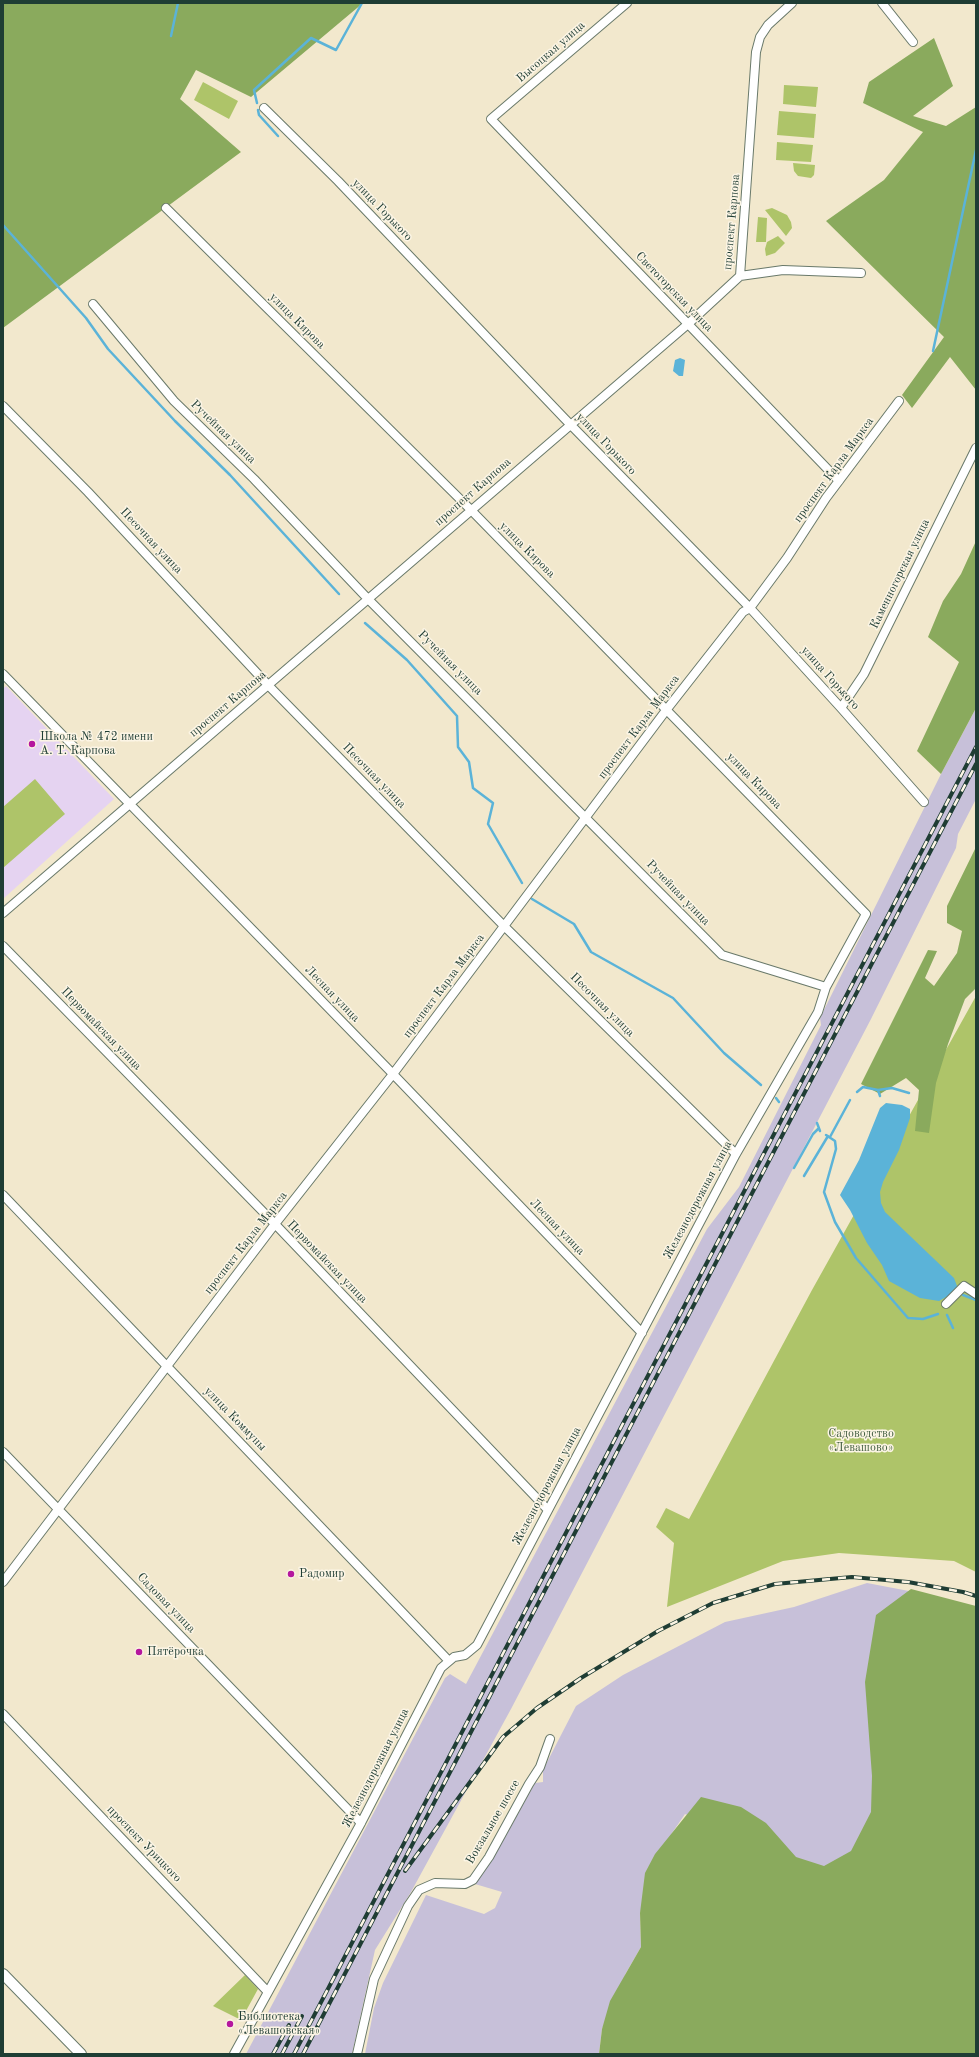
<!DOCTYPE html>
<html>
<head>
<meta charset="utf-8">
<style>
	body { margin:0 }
	#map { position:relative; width:979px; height:2057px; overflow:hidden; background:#f2e8cd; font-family:"Old Standard TT",serif }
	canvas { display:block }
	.frame { position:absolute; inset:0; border:4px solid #1f3d34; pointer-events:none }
</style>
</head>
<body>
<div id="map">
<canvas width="979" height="2057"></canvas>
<div class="frame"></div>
</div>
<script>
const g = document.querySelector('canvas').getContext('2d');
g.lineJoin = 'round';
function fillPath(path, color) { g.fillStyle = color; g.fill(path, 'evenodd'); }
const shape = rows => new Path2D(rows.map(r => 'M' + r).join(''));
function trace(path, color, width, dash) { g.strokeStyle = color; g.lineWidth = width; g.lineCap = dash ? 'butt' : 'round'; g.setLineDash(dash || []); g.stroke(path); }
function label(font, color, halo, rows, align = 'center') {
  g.font = font + ' "Old Standard TT",serif'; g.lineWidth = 3; g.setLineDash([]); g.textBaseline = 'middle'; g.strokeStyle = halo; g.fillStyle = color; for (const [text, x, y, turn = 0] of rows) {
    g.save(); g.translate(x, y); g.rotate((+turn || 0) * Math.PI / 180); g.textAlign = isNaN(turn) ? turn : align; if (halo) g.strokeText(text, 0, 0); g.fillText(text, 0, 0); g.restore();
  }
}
fillPath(shape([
	[6,686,114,799,3,899,3,689]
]), '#e5d3f1');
fillPath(shape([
	[976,708,976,799,958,834,956,848,871,1019,511,1709,411,1892,375,1950,352,2054,246,2054,445,1678,450,1674,466,1684,707,1229,739,1187,821,1025,820,1018,941,774],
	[867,1583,935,1596,876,1836,823,1873,685,1814,672,1833,640,1913,641,1947,626,1973,602,2029,599,2054,365,2054,374,2008,383,1983,426,1895,484,1914,495,1908,502,1892,475,1884,495,1855,535,1783,543,1782,543,1770,576,1706,623,1675,725,1622,794,1607]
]), '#c7c0d9');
fillPath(shape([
	[203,82,238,101,229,119,194,100],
	[784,85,818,87,816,107,783,104],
	[779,111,816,114,814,138,777,135],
	[777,142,813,145,811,162,776,160],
	[793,163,815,165,814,175,811,178,798,176,794,171],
	[772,208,787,215,791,222,792,228,786,236,765,210],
	[758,217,767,218,766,242,756,242],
	[778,236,785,243,775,253,766,256,765,249,767,242],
	[35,779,65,814,3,868,3,807],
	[976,996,976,1572,954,1561,839,1553,783,1561,667,1607,674,1543,656,1527,666,1508,689,1519,812,1290],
	[245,1975,258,1989,241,2020,213,2006]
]), '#aec469');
fillPath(shape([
	[3,3,363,3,251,97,196,70,180,99,241,152,3,328],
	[934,38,953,86,913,116,946,126,976,107,976,390,950,357,912,408,902,395,944,337,826,221,884,180,923,132,863,103,869,82],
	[976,541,976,708,941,774,917,751,959,662,928,637,943,601,961,574],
	[976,847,976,988,965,999,948,1044,936,1083,929,1133,915,1131,919,1090,906,1078,880,1094,861,1084,928,950,937,951,925,978,934,986,957,953,962,931,947,923,947,906],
	[911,1589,976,1606,976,2054,599,2054,602,2029,610,2001,641,1947,640,1913,645,1873,655,1854,701,1797,741,1807,766,1823,796,1857,824,1866,851,1851,871,1812,872,1776,865,1682,876,1615]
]), '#8aaa5d');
fillPath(shape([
	[680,358,685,360,683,376,679,376,673,371,675,360],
	[886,1103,902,1105,910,1109,910,1118,899,1150,883,1182,880,1192,881,1203,885,1212,954,1278,957,1286,957,1291,939,1301,920,1298,889,1281,882,1265,867,1243,850,1210,840,1195,859,1160,880,1108]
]), '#5bb3d8');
trace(shape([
	[171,36,178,3],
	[257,103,254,90,311,38,336,50,362,3],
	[258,110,259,115,278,136],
	[3,225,86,318,108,349,175,421,230,475,339,594],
	[933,351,976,150],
	[365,623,407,660,457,716,458,747,469,762,473,788,493,803,488,824,522,883],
	[532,899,574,924,591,952,673,998,724,1053,761,1085],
	[878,1090,892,1088,909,1093],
	[857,1092,863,1087,878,1090,880,1096],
	[776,1098,779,1102],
	[817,1123,820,1131],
	[826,1135,835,1141,836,1149,824,1192,835,1222,856,1258,908,1318,923,1319,938,1314],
	[830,1137,850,1100],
	[794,1168,813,1134,818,1129],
	[804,1176,828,1136],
	[963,1295,976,1300],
	[947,1315,953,1328]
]), '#5bb3d8', 2.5);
const minor = shape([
	[627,3,491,119,839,481],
	[882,3,913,42],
	[264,108,338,181,565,419,750,608,841,708,924,802],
	[166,208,471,510,866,914,826,987,818,1012,736,1154,477,1645,465,1655,454,1657,441,1668,361,1823,234,2054],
	[740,276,783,270,861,273],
	[93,304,174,401,254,479,368,599,722,955,826,987],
	[3,406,88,492,268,685,503,925,736,1154],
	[3,674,393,1074,642,1333],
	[841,708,864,674,976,448],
	[3,913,688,324,740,276,756,52,760,37,768,25,792,3],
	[3,946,275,1224,548,1510],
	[3,1195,448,1660],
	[946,1304,964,1286,976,1294],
	[3,1452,361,1823],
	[3,1582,275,1224,393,1074,667,709,743,612,750,608,787,558,826,498,899,401],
	[3,1714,267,1991],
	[357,2054,374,1979,408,1906,419,1890,435,1883,465,1884,473,1880,489,1857,529,1784,540,1767,550,1739]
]);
const tertiary = shape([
	[3,1974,81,2054]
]);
trace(minor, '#69796a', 10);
trace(tertiary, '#69796a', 12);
trace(minor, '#fff', 8);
trace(tertiary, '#fff', 10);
const rail = shape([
	[405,1871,503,1737,537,1708,581,1678,658,1631,713,1603,775,1584,852,1577,908,1582,963,1592,976,1596],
	[273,2054,289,2025],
	[282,2054,302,2016],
	[294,2054,976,747],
	[303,2054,976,764]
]);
trace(rail, '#1f3d34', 4);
trace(rail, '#fcf5e5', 2.5, [8]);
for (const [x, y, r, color] of [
	[32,744,4,"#b5179e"],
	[291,1574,4,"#b5179e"],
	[139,1652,4,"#b5179e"],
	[230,2024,4,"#b5179e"]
]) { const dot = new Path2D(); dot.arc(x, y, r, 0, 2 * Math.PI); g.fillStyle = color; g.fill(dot); trace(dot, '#fcf5e5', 1.5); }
label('12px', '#1f3d34', '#fcf5e5', [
	["Высоцкая улица",551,52,-41],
	["улица Горького",382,210,46],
	["проспект Карпова",732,222,-85],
	["Светогорская улица",674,292,46],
	["улица Кирова",297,321,45],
	["Ручейная улица",223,432,44],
	["улица Горького",606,444,46],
	["проспект Карла Маркса",834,470,-54],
	["проспект Карпова",473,492,-41],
	["Песочная улица",151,541,47],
	["улица Кирова",527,550,45],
	["Каменногорская улица",900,574,-64],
	["Ручейная улица",450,663,45],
	["улица Горького",830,678,48],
	["проспект Карпова",228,704,-40],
	["проспект Карла Маркса",639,727,-53],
	["Песочная улица",374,776,46],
	["улица Кирова",754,781,46],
	["Ручейная улица",678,893,46],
	["проспект Карла Маркса",444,986,-53],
	["Лесная улица",332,994,46],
	["Песочная улица",602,1005,45],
	["Первомайская улица",101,1029,46],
	["Железнодорожная улица",698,1200,-62],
	["Лесная улица",557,1227,46],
	["проспект Карла Маркса",246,1243,-52],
	["Первомайская улица",327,1262,46],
	["улица Коммуны",235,1419,46],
	["Железнодорожная улица",547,1486,-62],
	["Садовая улица",166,1603,46],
	["Железнодорожная улица",376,1768,-63],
	["Вокзальное шоссе",493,1822,-60],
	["проспект Урицкого",144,1844,46]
]);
label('12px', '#1f3d34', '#fcf5e5', [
	["Школа № 472 имени",40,737],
	["А. Т. Карпова",40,751],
	["Радомир",299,1574],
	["Пятёрочка",147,1652],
	["Библиотека",238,2017],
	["«Левашовская»",238,2031]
], 'left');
label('12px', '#435f41', '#fcf5e5', [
	["Садоводство",861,1434],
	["«Левашово»",861,1448]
]);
</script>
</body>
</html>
